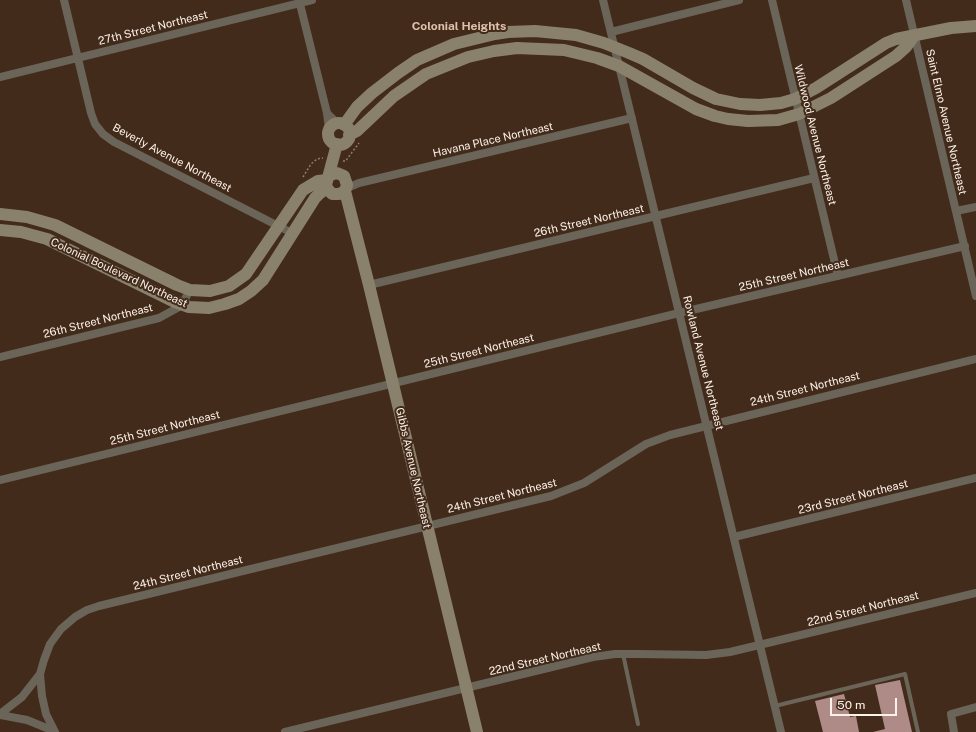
<!DOCTYPE html>
<html>
<head>
<meta charset="utf-8">
<style>
	body { margin:0 }
	#map { position:relative; width:976px; height:732px; overflow:hidden; background:#422b1b; font-family:"Public Sans",sans-serif }
	canvas { display:block }
	.scale { position:absolute; left:830px; top:698px; width:67px; height:18px; box-sizing:border-box; border:2px solid #fdf1e8; border-top:0; padding-left:5px; font-size:12px; line-height:14px; white-space:nowrap; color:#fdf1e8; -webkit-text-stroke:3px #422b1b; paint-order:stroke }
</style>
</head>
<body>
<div id="map">
<canvas width="976" height="732"></canvas>
<div class="scale">50 m</div>
</div>
<script>
const g = document.querySelector('canvas').getContext('2d');
g.lineJoin = 'round';
function fillPath(path, color) { g.fillStyle = color; g.fill(path, 'evenodd'); }
const shape = rows => new Path2D(rows.map(r => 'M' + r).join(''));
function trace(path, color, width, dash) { g.strokeStyle = color; g.lineWidth = width; g.lineCap = dash ? 'butt' : 'round'; g.setLineDash(dash || []); g.stroke(path); }
function label(font, color, halo, rows, align = 'center') {
  g.font = font + ' "Public Sans",sans-serif'; g.lineWidth = 4; g.setLineDash([]); g.textBaseline = 'middle'; g.strokeStyle = halo; g.fillStyle = color; for (const [text, x, y, turn = 0] of rows) {
    g.save(); g.translate(x, y); g.rotate((+turn || 0) * Math.PI / 180); g.textAlign = isNaN(turn) ? turn : align; if (halo) g.strokeText(text, 0, 0); g.fillText(text, 0, 0); g.restore();
  }
}
fillPath(shape([
	[900,680,912,732,873,732,885,729,875,685],
	[844,694,850,717,856,716,859,732,823,732,815,701]
]), '#ae8b87');
trace(shape([
	[343,161,346,161,347,159,359,143],
	[303,177,311,164,317,159,323,158]
]), '#8f7d6f', 1.5, [2, 2]);
trace(shape([
	[623,654,638,724],
	[775,706,905,674,918,732]
]), '#6a6558', 4);
trace(shape([
	[64,0,91,113,95,124,103,134,114,142,292,233],
	[299,0,327,113,329,129],
	[603,0,781,732],
	[772,0,838,276],
	[906,0,976,296],
	[611,32,739,0],
	[0,77,312,0],
	[327,113,337,123],
	[347,188,359,183,632,118],
	[956,211,976,207],
	[369,285,814,178],
	[0,357,159,318,181,306,190,290],
	[0,480,679,313,965,246],
	[734,537,976,478],
	[0,714,22,697,40,674],
	[0,715,27,720,54,731],
	[55,732,46,714,42,696,40,674,44,660,50,644,61,629,75,617,87,610,99,606,551,496,584,483,646,444,670,435,976,359],
	[285,732,593,657,615,654,639,654,706,655,730,652,976,593],
	[954,732,951,714,976,707]
]), '#6a6558', 8);
trace(shape([
	'328 134a11 11 0 1 1 22 0a11 11 0 1 1-22 0Z',
	[344,125,357,107,372,93,398,73,417,60,454,44,495,34,508,32,535,31,576,35,604,43,629,53,643,59,693,88,716,99,740,104,760,105,781,103,795,99,816,88,886,43,896,39,951,28,976,26],
	[349,135,357,131,394,96,426,74,468,57,494,51,517,48,564,50,597,58,619,66,696,109,715,116,728,119,748,121,778,120,799,114,831,98,896,56,906,47,914,36],
	[328,178,330,175,337,173,344,176,347,185,345,191,339,194,332,194,327,188,326,185,337,144],
	[345,191,369,285,477,732],
	[0,214,27,217,55,225,177,285,190,290,210,291,229,286,246,274,303,190,318,181,327,180],
	[0,230,21,232,47,239,175,302,189,307,209,308,225,304,239,299,251,291,263,280,315,198,320,193,327,188]
]), '#8a816d', 12);
label('11px', '#fdf1e8', '#422b1b', [
	["27th Street Northeast",153,28,-14],
	["Saint Elmo Avenue Northeast",946,122,77],
	["Wildwood Avenue Northeast",815,135,76],
	["Havana Place Northeast",493,140,-13],
	["Beverly Avenue Northeast",172,158,28],
	["26th Street Northeast",589,221,-13],
	["Colonial Boulevard Northeast",119,273,25],
	["25th Street Northeast",794,275,-13],
	["26th Street Northeast",98,321,-14],
	["25th Street Northeast",479,351,-14],
	["Rowland Avenue Northeast",703,363,76],
	["24th Street Northeast",805,389,-14],
	["25th Street Northeast",165,428,-14],
	["Gibbs Avenue Northeast",413,468,77],
	["24th Street Northeast",502,496,-14],
	["23rd Street Northeast",853,497,-14],
	["24th Street Northeast",188,573,-14],
	["22nd Street Northeast",863,609,-14],
	["22nd Street Northeast",545,659,-13]
]);
label('bold 12px', '#ddc1ac', '#422b1b', [
	["Colonial Heights",459,26]
]);
</script>
</body>
</html>
